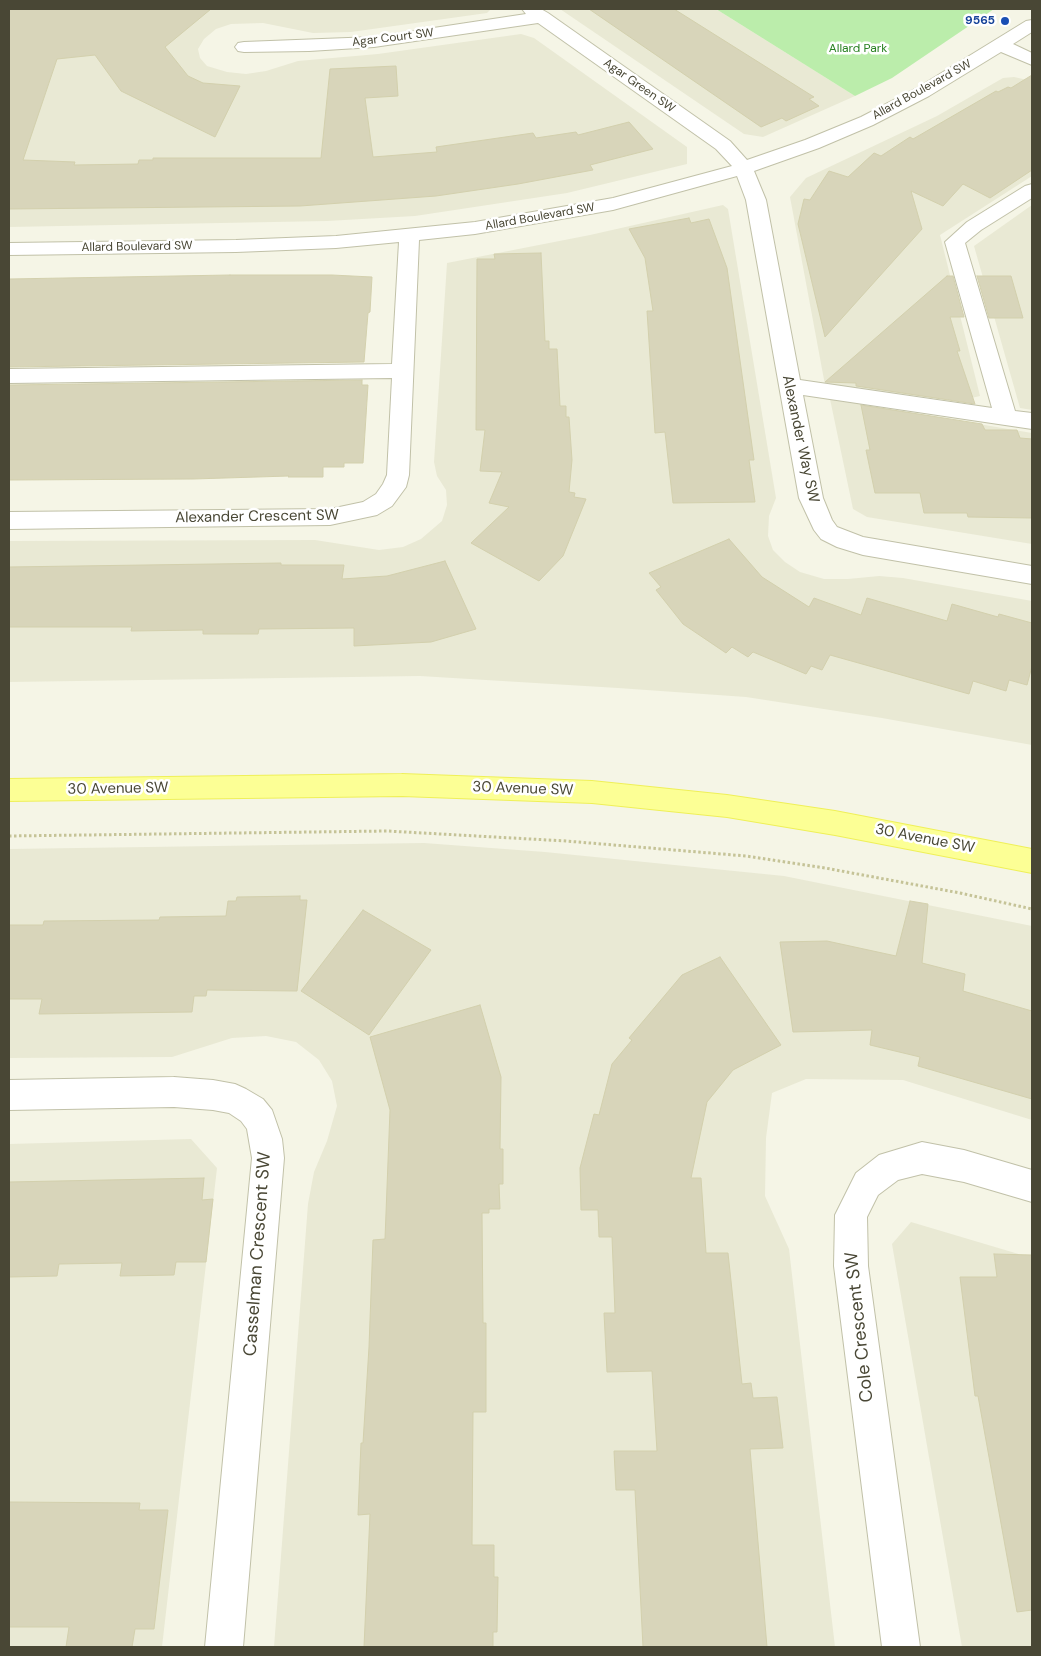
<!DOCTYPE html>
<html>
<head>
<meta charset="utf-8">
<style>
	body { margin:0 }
	#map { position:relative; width:1041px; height:1656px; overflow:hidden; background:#f5f5e6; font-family:"DM Sans",sans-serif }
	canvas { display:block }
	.frame { position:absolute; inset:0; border:10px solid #494735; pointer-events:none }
</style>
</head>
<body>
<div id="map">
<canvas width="1041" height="1656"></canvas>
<div class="frame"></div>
</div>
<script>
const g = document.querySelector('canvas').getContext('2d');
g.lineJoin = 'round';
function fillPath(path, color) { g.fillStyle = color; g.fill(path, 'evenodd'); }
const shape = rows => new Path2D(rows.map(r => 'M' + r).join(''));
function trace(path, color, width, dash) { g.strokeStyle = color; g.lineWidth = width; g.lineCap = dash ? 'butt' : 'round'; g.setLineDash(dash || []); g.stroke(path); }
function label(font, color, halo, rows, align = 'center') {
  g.font = font + ' "DM Sans",sans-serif'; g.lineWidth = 5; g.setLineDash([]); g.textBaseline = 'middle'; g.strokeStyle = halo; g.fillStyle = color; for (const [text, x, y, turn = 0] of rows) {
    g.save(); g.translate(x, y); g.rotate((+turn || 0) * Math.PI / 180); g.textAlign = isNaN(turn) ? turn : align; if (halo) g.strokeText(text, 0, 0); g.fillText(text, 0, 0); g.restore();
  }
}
fillPath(shape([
	[9,9,491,9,487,13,351,32,313,33,263,23,231,24,216,29,204,39,198,49,200,58,207,66,227,72,246,74,266,71,298,61,378,54,521,34,534,38,687,147,687,164,567,193,415,216,327,221,9,227],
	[560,9,716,9,855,96,763,137,744,134],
	[1014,77,1032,81,1032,176,940,235,980,396,958,401,825,385,790,197,806,178,937,116,1003,78],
	[723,205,728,209,776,498,769,516,768,536,773,550,785,562,800,572,824,579,848,579,879,576,903,578,1032,601,1032,745,882,718,746,697,618,688,420,676,9,682,9,541,315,540,379,550,403,547,421,539,442,521,447,505,446,490,437,476,434,462,447,263,590,235],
	[1032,205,1032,410,1020,408,974,246],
	[830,399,1032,433,1032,544,867,517,853,509],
	[424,843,545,852,784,876,1032,926,1032,1120,903,1080,806,1079,772,1093,766,1138,765,1196,789,1249,835,1647,274,1647,308,1204,314,1172,327,1141,337,1106,332,1081,319,1060,296,1042,266,1036,232,1038,172,1057,9,1058,9,849],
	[191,1139,217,1168,162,1647,9,1647,9,1144],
	[911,1222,1032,1258,1032,1647,962,1647,892,1244]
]), '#e9e9d4');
fillPath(shape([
	[716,9,994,9,892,78,855,96]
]), '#bbedab');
const building = shape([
	[9,9,211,9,165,47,188,76,203,83,240,86,215,137,121,91,95,55,57,59,23,160,75,162,74,165,138,164,139,160,153,160,153,158,321,158,330,69,396,66,398,96,365,98,373,157,437,152,436,147,533,133,536,138,576,132,578,135,629,122,653,149,590,165,593,170,518,184,436,196,300,206,9,209,9,9],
	[589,9,674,9,814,97,809,99,819,106,786,121,782,118,761,127,589,9],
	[1032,75,1032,170,990,198,963,184,943,206,911,191,922,229,825,337,798,224,804,199,810,200,829,171,848,177,874,153,881,156,910,137,913,139,996,91,998,92,1008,87,1011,88,1032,75],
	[689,218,691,223,709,219,727,268,754,460,749,460,755,502,673,503,665,432,655,433,647,311,653,311,645,258,629,229,689,218],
	[541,253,545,341,549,341,549,349,557,349,560,406,566,406,566,417,569,417,572,460,569,492,575,493,574,497,586,499,563,556,539,581,471,543,509,507,489,503,502,472,480,471,485,430,476,430,477,259,495,259,494,254,541,253],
	[230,275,332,275,372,277,370,312,368,313,364,362,9,367,9,279,230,275],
	[947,276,953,276,964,317,950,317,960,351,957,351,975,404,856,386,856,383,825,382,947,276],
	[977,276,1011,276,1023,318,989,318,977,276],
	[362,380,362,385,368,385,363,463,344,463,344,467,323,467,323,477,288,477,289,476,193,479,9,480,9,385,362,380],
	[861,405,982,424,985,430,1017,430,1020,438,1032,439,1032,518,968,517,967,513,924,513,920,493,875,493,866,450,870,450,861,405],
	[729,539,762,577,809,607,814,598,861,615,867,598,947,621,952,604,998,617,999,614,1032,623,1032,666,1027,685,1009,680,1006,691,973,681,969,694,830,655,822,670,811,666,806,674,753,652,748,657,732,647,726,653,683,624,656,590,661,587,649,573,729,539],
	[445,561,476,629,431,642,354,646,354,628,259,629,258,634,203,634,203,630,131,631,132,627,9,627,9,567,281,563,281,565,344,565,342,579,387,576,445,561],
	[300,896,300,900,307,900,297,991,207,990,206,996,194,996,192,1012,39,1014,42,999,9,999,9,925,43,925,44,921,159,920,160,917,226,916,228,901,236,901,237,897,300,896],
	[910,901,928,904,922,963,965,974,963,991,1032,1011,1032,1099,918,1066,920,1057,870,1045,872,1030,793,1032,780,942,827,941,896,956,910,901],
	[363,910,431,950,369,1035,301,991,363,910],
	[720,957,781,1045,733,1070,707,1102,691,1178,701,1178,706,1253,728,1253,742,1384,751,1383,753,1398,777,1397,783,1448,750,1449,767,1647,643,1647,635,1490,616,1490,614,1451,657,1451,652,1371,607,1372,604,1313,615,1313,612,1237,599,1237,598,1210,581,1210,580,1168,594,1114,599,1115,612,1064,632,1040,629,1038,682,975,720,957],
	[480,1005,501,1077,500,1149,503,1149,503,1184,499,1184,500,1209,489,1209,489,1213,482,1213,483,1323,486,1323,486,1412,473,1412,472,1545,494,1545,494,1577,498,1577,497,1632,493,1632,493,1647,364,1647,370,1514,358,1515,361,1443,363,1443,369,1347,373,1240,385,1239,390,1110,370,1037,480,1005],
	[204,1178,202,1200,213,1199,206,1262,176,1262,174,1275,120,1276,122,1263,59,1264,57,1276,9,1277,9,1182,204,1178],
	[994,1254,1032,1255,1032,1610,1017,1612,978,1396,975,1396,960,1277,997,1277,994,1254],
	[9,1502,140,1503,139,1510,168,1510,154,1629,135,1629,132,1647,66,1647,69,1627,9,1627,9,1502]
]);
fillPath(building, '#d8d5ba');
trace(building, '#d3d0ad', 1);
const minor = shape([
	[522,9,541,9,548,13,730,141,747,160,805,140,861,117,917,88,1026,21,1032,20,1032,32,1013,44,1032,53,1032,65,1001,52,929,96,873,125,819,148,754,171,766,200,800,380,992,408,945,242,967,222,1025,186,1032,184,1032,198,981,230,965,243,1015,411,1032,413,1032,429,803,395,823,498,832,520,837,527,863,537,1032,566,1032,584,863,555,837,547,821,539,814,530,799,498,746,200,737,176,613,210,475,234,419,240,409,475,406,487,392,506,377,515,330,525,9,529,9,512,330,509,363,502,376,494,383,484,387,475,392,378,9,383,9,369,392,364,399,242,336,248,236,252,9,255,9,243,236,240,336,236,475,222,613,198,732,166,716,149,538,23,374,47,309,51,244,52,238,51,235,47,238,43,244,42,374,37,526,14,522,9],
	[174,1077,213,1080,235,1084,246,1089,263,1099,272,1110,282,1139,284,1158,243,1647,205,1647,252,1158,247,1129,241,1121,229,1113,213,1110,174,1107,9,1110,9,1080,174,1077],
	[922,1142,964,1150,1032,1170,1032,1202,964,1182,922,1174,898,1180,878,1195,867,1217,868,1266,920,1647,882,1647,834,1266,835,1215,856,1173,879,1155,922,1142]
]);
const major = shape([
	[402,774,592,781,727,795,835,811,1032,849,1032,873,835,835,727,817,592,803,402,796,9,801,9,779,402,774]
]);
trace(minor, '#c1c1a8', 2);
trace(major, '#eff059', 2);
trace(shape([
	[9,836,387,831,566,841,746,856,825,868,960,893,1032,909]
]), '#c5c397', 3, [2.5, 2.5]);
fillPath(minor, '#fff');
fillPath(major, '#fcff95');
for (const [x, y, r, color] of [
	[1005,21,5,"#1a4fb4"]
]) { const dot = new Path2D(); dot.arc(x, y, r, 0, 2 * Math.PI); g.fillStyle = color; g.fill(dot); trace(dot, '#fff', 2); }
label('bold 12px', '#164399', '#fff', [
	["9565",995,21]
], 'right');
label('12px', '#494735', '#fff', [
	["Agar Court SW",393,38,-7],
	["Agar Green SW",639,86,35],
	["Allard Boulevard SW",922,90,-29],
	["Allard Boulevard SW",540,217,-10],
	["Allard Boulevard SW",137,247,-1]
]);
label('12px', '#288121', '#fff', [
	["Allard Park",858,49]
]);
label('15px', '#494735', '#fff', [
	["Alexander Way SW",800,439,78],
	["Alexander Crescent SW",257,517,-1],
	["30 Avenue SW",118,789,-1],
	["30 Avenue SW",523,789,2],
	["30 Avenue SW",925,839,11]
]);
label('18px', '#494735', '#fff', [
	["Casselman Crescent SW",258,1254,-86],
	["Cole Crescent SW",860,1327,-96]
]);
</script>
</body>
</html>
